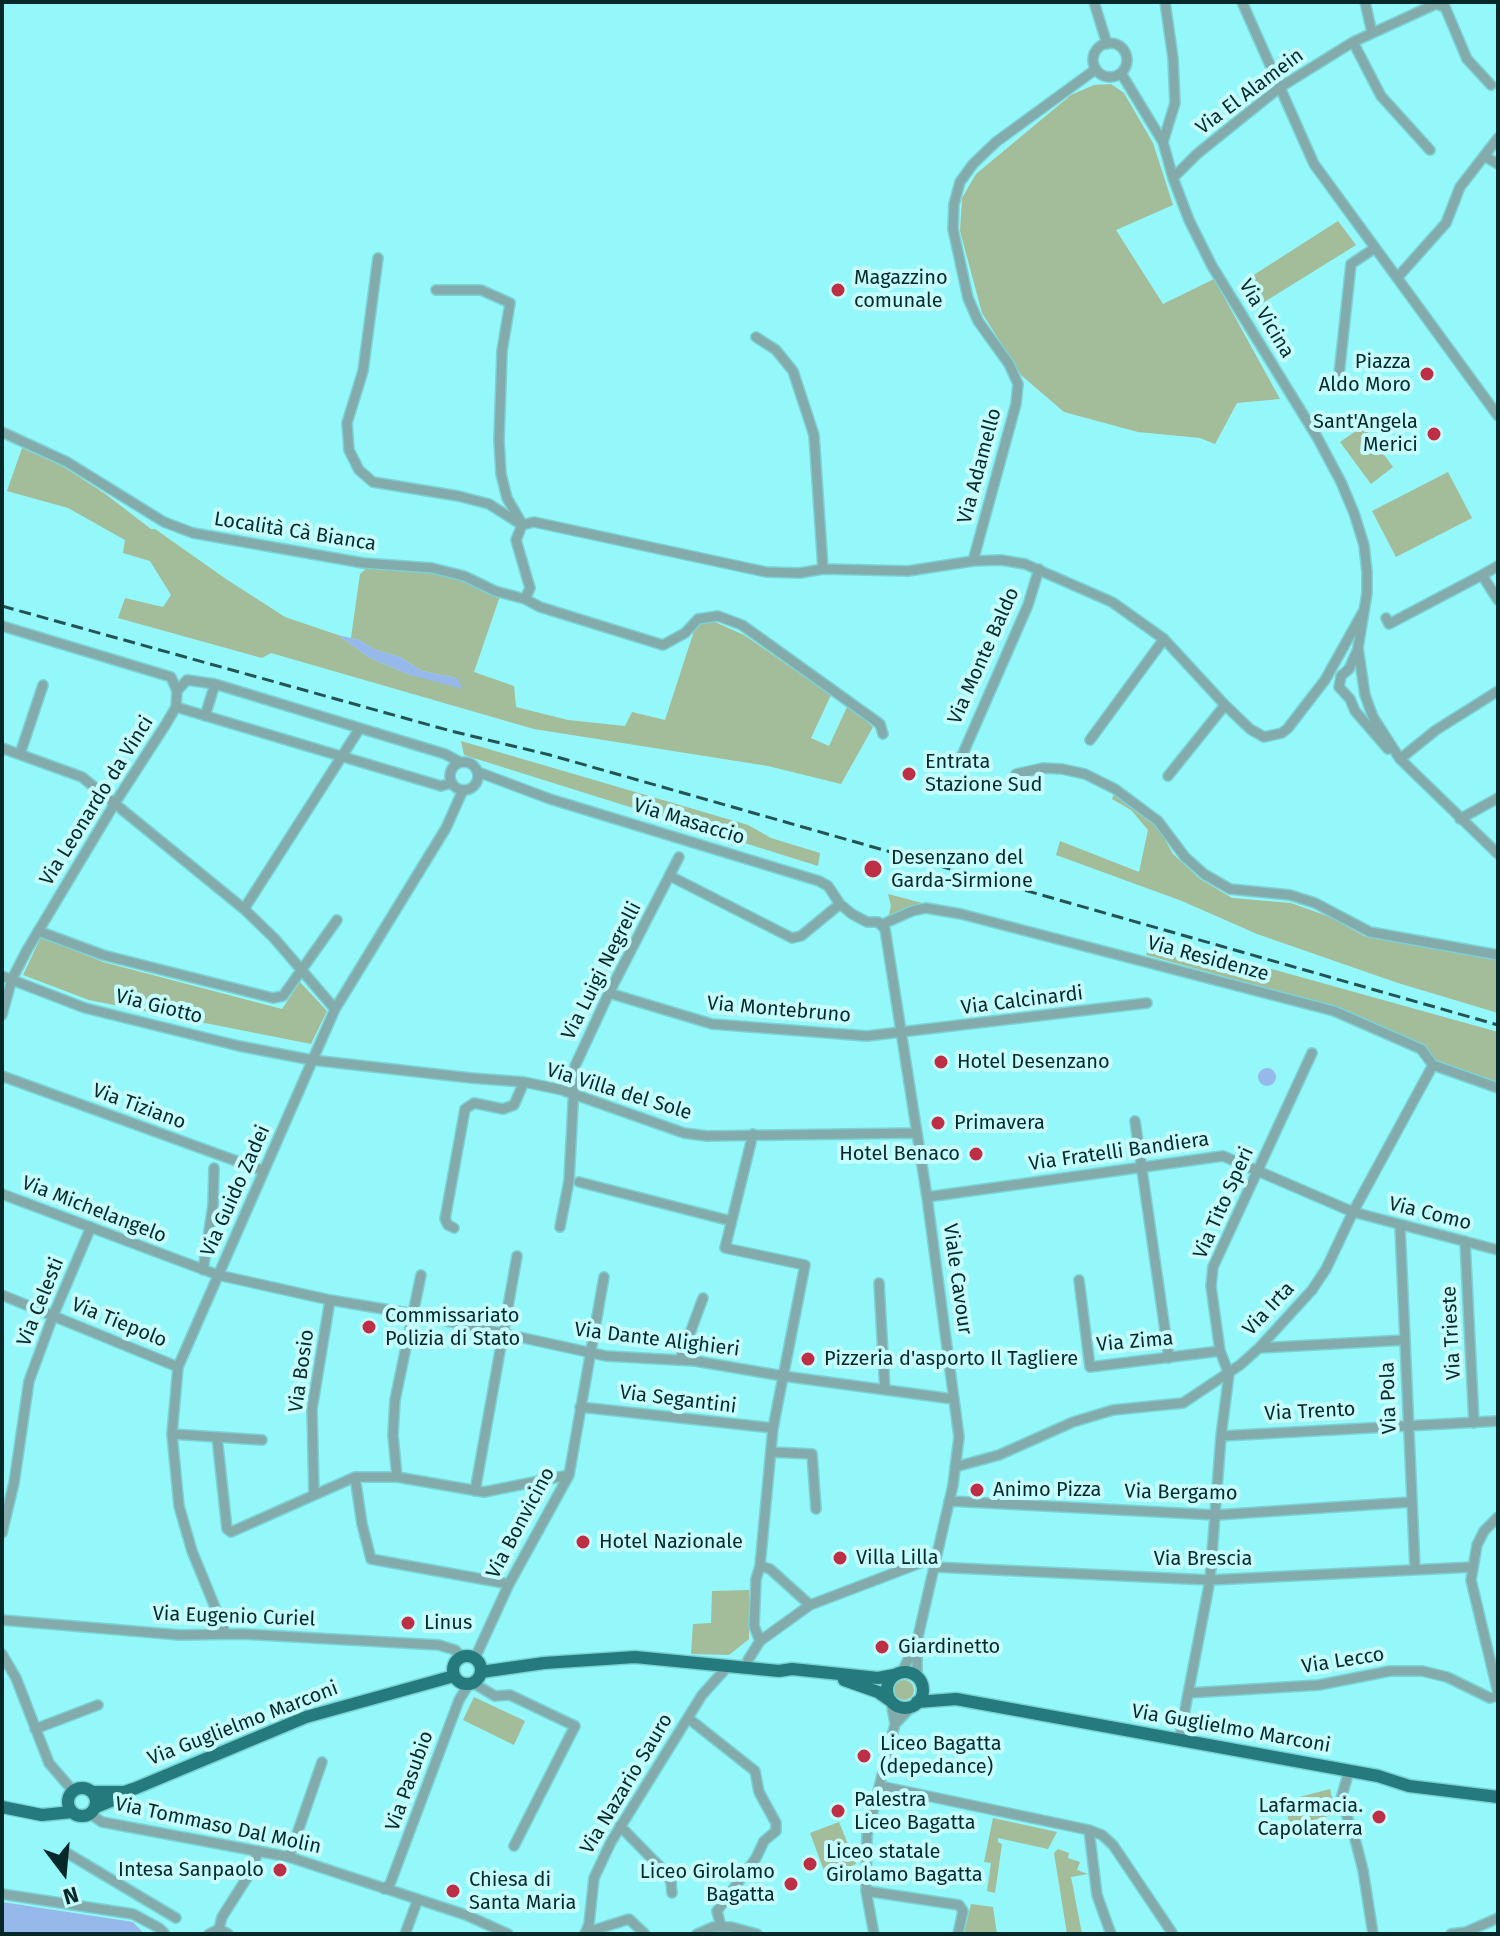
<!DOCTYPE html>
<html>
<head>
<meta charset="utf-8">
<style>
	body { margin:0 }
	#map { position:relative; width:1500px; height:1936px; overflow:hidden; background:#94f7f9; font-family:"Fira Sans",sans-serif }
	canvas { display:block }
	.frame { position:absolute; inset:0; border:4px solid #072829; pointer-events:none }
	.north { position:absolute; left:24px; top:1832px; width:80px; height:80px; -webkit-text-stroke:6px #c5fdfe; paint-order:stroke; rotate:164deg; font-size:22px; font-weight:700; line-height:32px; text-align:center; color:#072829 }
	.north::after { content:''; display:block; margin:auto; width:28px; height:36px; background:#072829; clip-path:polygon(50% 0,100% 100%,50% 72%,0 100%) }
</style>
</head>
<body>
<div id="map">
<canvas width="1500" height="1936"></canvas>
<div class="frame"></div>
<div class="north">N</div>
</div>
<script>
const g = document.querySelector('canvas').getContext('2d');
g.lineJoin = 'round';
function fillPath(path, color) { g.fillStyle = color; g.fill(path, 'evenodd'); }
const shape = rows => new Path2D(rows.map(r => 'M' + r).join(''));
function trace(path, color, width, dash) { g.strokeStyle = color; g.lineWidth = width; g.lineCap = dash ? 'butt' : 'round'; g.setLineDash(dash || []); g.stroke(path); }
function label(font, color, halo, rows, align = 'center') {
  g.font = font + ' "Fira Sans",sans-serif'; g.lineWidth = 8; g.setLineDash([]); g.textBaseline = 'middle'; g.strokeStyle = halo; g.fillStyle = color; for (const [text, x, y, turn = 0] of rows) {
    g.save(); g.translate(x, y); g.rotate((+turn || 0) * Math.PI / 180); g.textAlign = isNaN(turn) ? turn : align; if (halo) g.strokeText(text, 0, 0); g.fillText(text, 0, 0); g.restore();
  }
}
fillPath(shape([
	[1111,84,1124,93,1153,143,1173,205,1116,230,1163,304,1214,279,1280,399,1237,403,1215,444,1200,438,1138,432,1064,412,1021,375,982,313,960,231,962,198,976,174,1071,95,1094,85],
	[1338,221,1356,245,1253,309,1238,285],
	[1363,426,1393,467,1371,484,1340,442],
	[22,448,62,466,104,493,151,529,155,529,226,579,285,617,338,635,370,658,410,675,457,678,422,671,400,657,376,650,359,640,351,638,360,574,368,567,422,571,460,579,500,596,474,672,514,686,516,707,568,720,625,726,632,712,665,720,696,625,715,622,744,635,831,695,811,738,829,746,848,705,873,727,841,784,768,766,534,729,271,653,262,658,118,618,125,598,163,607,171,595,150,561,123,553,125,540,68,508,7,491],
	[1448,472,1472,518,1396,557,1372,511],
	[461,741,748,825,771,838,820,853,818,866,464,755],
	[1114,794,1158,827,1173,854,1200,879,1232,898,1291,903,1330,917,1364,936,1498,960,1498,1013,1398,983,1257,934,1182,901,1056,855,1060,841,1139,872,1148,830,1131,810,1112,799],
	[888,894,926,904,910,908,888,918,891,906],
	[41,937,103,962,282,1009,300,982,327,1011,311,1044,89,1000,23,975],
	[1189,946,1498,1032,1498,1082,1436,1060,1425,1046,1336,1007,1146,955,1148,950,1184,960],
	[749,1590,749,1639,729,1655,691,1654,693,1624,711,1623,712,1591],
	'894 1690a10 10 0 1 1 20 0a10 10 0 1 1-20 0Z',
	[474,1697,525,1721,514,1745,463,1720],
	[1330,1789,1336,1814,1290,1826,1284,1801],
	[993,1818,1057,1832,1048,1849,998,1838,998,1842,1002,1844,995,1893,987,1891,991,1863,984,1862],
	[839,1822,856,1864,826,1876,810,1833],
	[1058,1849,1069,1853,1068,1858,1080,1862,1077,1870,1088,1874,1071,1877,1082,1934,1067,1934,1054,1853],
	[971,1904,993,1907,997,1934,964,1934]
]), '#a3bc99');
fillPath(shape([
	[338,635,359,640,376,650,400,657,422,671,457,678,463,689,410,675,370,658],
	'1258 1077a9 9 0 1 1 18 0a9 9 0 1 1-18 0Z',
	[2,1902,133,1922,144,1934,2,1934]
]), '#96b8ea');
const minor = shape([
	[1094,2,1107,44],
	[1165,2,1173,58,1175,103,1163,142,1173,178,1189,220,1212,266,1317,437,1341,482,1354,513,1364,545,1367,572,1367,593,1358,648,1365,695,1373,717,1400,759,1498,854],
	[1242,2,1314,164,1498,416],
	[1365,2,1372,33],
	[1353,42,1381,96,1430,150],
	'1093 60a17 17 0 1 1 34 0a17 17 0 1 1-34 0Z',
	[1121,73,1163,142],
	[1484,156,1498,164],
	[1173,178,1197,154,1279,88,1353,42,1436,4,1445,7,1467,59,1491,85],
	[378,258,363,371,347,423,349,450,359,470,373,482,458,496,489,504,522,525,534,522,766,572,800,573,823,569,908,571,973,561,1001,560,1025,564,1112,602,1164,639,1225,705,1250,729,1264,737,1282,733,1288,728,1325,680,1363,612],
	[1397,278,1446,223,1460,187,1498,138],
	[436,290,481,290,510,303,502,351,499,440,501,474,507,498,521,522],
	[756,337,776,350,793,371,814,435,823,569],
	[1338,384,1351,264,1375,248],
	[2,432,67,462,164,522,193,533,363,563,432,568,464,576,495,591,525,599,530,588,516,540,522,525],
	[973,561,1016,404,1018,384,1009,364,978,321,968,298,953,229,954,204,960,182,973,164,996,142,1096,69],
	[1498,566,1482,575,1498,600],
	[525,599,540,607,663,645,685,633,698,619,718,616,742,625,880,724,883,734],
	[1386,618,1389,624,1482,575],
	[2,626,171,677,177,691,176,707,166,724,115,803,27,950,12,979,2,1015],
	[1357,651,1349,669,1341,676,1339,687,1350,699,1355,711,1388,749],
	[177,691,187,680,215,684,445,754,460,762],
	[176,707,441,786,452,783],
	[205,716,215,684],
	[1090,740,1164,639],
	[2,748,82,777,244,909,274,938,335,1009],
	[20,754,43,685],
	[961,758,1028,605,1039,569],
	[1400,759,1436,730,1498,691],
	'450 776a14 14 0 1 1 28 0a14 14 0 1 1-28 0Z',
	[478,772,550,799,819,881,828,886,840,904,852,914,867,922,878,922,885,929,927,1197,959,1437,953,1485,917,1641,902,1672],
	[1016,774,1043,768,1062,769,1085,774,1115,789,1158,821,1185,857,1204,874,1230,889,1290,895,1315,903,1370,932,1498,955],
	[1168,776,1225,705],
	[1460,819,1498,798],
	[670,876,792,938,801,936,840,904],
	[244,909,360,728],
	[881,925,912,911,926,908,961,914,1334,1011,1421,1049,1433,1065],
	[38,931,103,955,273,998,283,996,337,920],
	[2,976,85,1008,239,1046,312,1060,471,1078,524,1082,562,1090,684,1133,707,1136,917,1133],
	[609,993,712,1024,867,1036,1147,1003],
	[1433,1065,1498,1088],
	[2,1076,264,1171],
	[1135,1121,1169,1358],
	[753,1134,725,1248,805,1265,773,1428,760,1566,756,1579,754,1626,760,1641],
	[579,1182,731,1221],
	[2,1194,218,1275,330,1300,414,1314,606,1356,695,1361,783,1376,953,1399],
	[927,1197,1223,1156,1353,1212,1498,1250],
	[1400,1226,1415,1569],
	[560,1227,569,1181,575,1066,609,993,679,857],
	[454,1228,448,1225,445,1219,465,1109,474,1103,503,1109,514,1105,524,1082],
	[1465,1241,1474,1423],
	[203,1270,213,1205,214,1168],
	[1079,1280,1090,1367,1220,1351],
	[879,1283,885,1390],
	[2,1295,178,1367],
	[1259,1348,1405,1340],
	[680,1360,703,1298],
	[580,1407,773,1428],
	[172,1434,262,1440],
	[1221,1436,1498,1421],
	[217,1437,227,1529,231,1532,355,1477,397,1477,484,1492,569,1475],
	[771,1452,812,1454,816,1509],
	[955,1467,999,1455,1073,1422,1113,1410,1183,1403,1240,1365,1259,1348,1312,1290,1326,1269,1353,1212,1433,1065],
	[355,1477,362,1524,371,1559,509,1584],
	[397,1477,393,1435,395,1400,421,1275],
	[475,1491,517,1256],
	[314,1494,312,1409,330,1300],
	[949,1501,1216,1515,1411,1502],
	[1498,1517,1484,1531,1477,1545,1471,1580,1498,1693],
	[2,1533,14,1483,29,1381,53,1316,91,1227],
	[760,1566,770,1569,810,1605],
	[934,1567,1210,1580,1473,1567],
	[2,1620,180,1635,242,1634,439,1645,455,1650,461,1656],
	[226,1634,192,1551,179,1506,172,1434,178,1367,335,1009,446,828,463,790],
	[2,1654,16,1678,49,1763,73,1791],
	[475,1658,509,1584,569,1475,604,1277],
	[748,1660,760,1641,810,1605,936,1557],
	[917,1677,917,1648],
	[473,1683,495,1696,510,1695,575,1726,514,1846],
	[1188,1693,1319,1685,1390,1671,1422,1671,1447,1677,1490,1698,1498,1696],
	[688,1718,755,1771,759,1792,776,1823,776,1831,764,1841,756,1858,717,1911,721,1927],
	[895,1724,913,1705],
	[35,1729,98,1705],
	[1179,1741,1210,1580,1221,1436,1229,1374,1220,1351,1211,1286,1213,1267,1312,1053],
	[1349,1771,1341,1799,1355,1839,1363,1870,1373,1934],
	[880,1786,1089,1830,1102,1835,1113,1845,1173,1934],
	[90,1814,102,1822,289,1857,466,1915,508,1934],
	[620,1826,666,1873,671,1882,672,1893],
	[1089,1830,1097,1895,1111,1934],
	[67,1853,176,1918],
	[289,1857,322,1762],
	[384,1889,390,1884,459,1700,469,1684],
	[866,1891,959,1905,963,1911,958,1934],
	[2,1894,133,1914,159,1928,165,1934],
	[219,1929,222,1917,252,1870,258,1851],
	[585,1933,629,1919,645,1934],
	[209,1934,219,1929,228,1934],
	[405,1934,418,1899],
	[585,1934,589,1924,594,1878,611,1842,702,1695,729,1665],
	[697,1934,713,1927,731,1927,757,1934],
	[874,1934,866,1891,867,1835,895,1724,891,1701],
	[1451,1934,1466,1932,1498,1918]
]);
const major = shape([
	'453 1670a14 14 0 1 1 28 0a14 14 0 1 1-28 0Z',
	[481,1672,544,1663,635,1657,779,1671,792,1669,878,1678,894,1675],
	'887 1690a18 18 0 1 1 36 0a18 18 0 1 1-36 0Z',
	[844,1680,878,1692,891,1701],
	[917,1702,956,1699,1378,1776,1409,1786,1498,1797],
	'68 1802a14 14 0 1 1 28 0a14 14 0 1 1-28 0Z',
	[93,1792,124,1792,136,1788,306,1717,454,1676],
	[2,1807,42,1815,72,1812],
	[96,1807,116,1799,124,1792]
]);
trace(minor, '#7bd2d4', 12);
trace(major, '#7bd2d4', 15);
trace(minor, '#84abab', 9);
trace(major, '#247a7c', 12);
trace(shape([
	[2,606,451,731,550,755,1498,1025]
]), '#245354', 3, [12, 6]);
for (const [x, y, r, color] of [
	[838,290,8,"#be2e45"],
	[1427,374,8,"#be2e45"],
	[1434,434,8,"#be2e45"],
	[909,774,8,"#be2e45"],
	[873,869,10,"#be2e45"],
	[941,1062,8,"#be2e45"],
	[938,1123,8,"#be2e45"],
	[976,1154,8,"#be2e45"],
	[369,1327,8,"#be2e45"],
	[808,1359,8,"#be2e45"],
	[977,1490,8,"#be2e45"],
	[583,1542,8,"#be2e45"],
	[840,1558,8,"#be2e45"],
	[408,1623,8,"#be2e45"],
	[882,1647,8,"#be2e45"],
	[864,1756,8,"#be2e45"],
	[838,1811,8,"#be2e45"],
	[1379,1817,8,"#be2e45"],
	[810,1864,8,"#be2e45"],
	[280,1870,8,"#be2e45"],
	[791,1884,8,"#be2e45"],
	[453,1891,8,"#be2e45"]
]) { const dot = new Path2D(); dot.arc(x, y, r, 0, 2 * Math.PI); g.fillStyle = color; g.fill(dot); trace(dot, '#c5fdfe', 3); }
label('20px', '#072829', '#c5fdfe', [
	["Via El Alamein",1250,92,-37],
	["Via Vicina",1266,319,59],
	["Via Adamello",980,466,-75],
	["Località Cà Bianca",295,532,9],
	["Via Monte Baldo",984,656,-66],
	["Via Leonardo da Vinci",97,801,-58],
	["Via Masaccio",689,822,17],
	["Via Residenze",1208,959,15],
	["Via Luigi Negrelli",602,971,-63],
	["Via Calcinardi",1022,1001,-7],
	["Via Giotto",159,1007,14],
	["Via Montebruno",779,1010,5],
	["Via Villa del Sole",619,1092,17],
	["Via Tiziano",139,1107,20],
	["Via Fratelli Bandiera",1119,1152,-8],
	["Via Guido Zadei",236,1191,-66],
	["Via Tito Speri",1224,1203,-66],
	["Via Michelangelo",94,1210,21],
	["Via Como",1430,1214,14],
	["Viale Cavour",957,1279,82],
	["Via Celesti",41,1302,-68],
	["Via Irta",1269,1309,-47],
	["Via Tiepolo",119,1323,22],
	["Via Trieste",1452,1333,-93],
	["Via Dante Alighieri",657,1340,7],
	["Via Zima",1135,1342,-5],
	["Via Bosio",302,1371,-82],
	["Via Pola",1389,1398,-92],
	["Via Segantini",678,1400,7],
	["Via Trento",1310,1412,-3],
	["Via Bergamo",1181,1493,1],
	["Via Bonvicino",521,1523,-62],
	["Via Brescia",1203,1559],
	["Via Eugenio Curiel",234,1617,2],
	["Via Lecco",1343,1661,-9],
	["Via Guglielmo Marconi",243,1724,-21],
	["Via Guglielmo Marconi",1231,1729,10],
	["Via Pasubio",410,1781,-70],
	["Via Nazario Sauro",627,1784,-59],
	["Via Tommaso Dal Molin",218,1826,12]
]);
label('20px', '#072829', '#c5fdfe', [
	["Magazzino",854,278],
	["comunale",854,301],
	["Piazza",1411,362,"right"],
	["Aldo Moro",1411,385,"right"],
	["Sant'Angela",1418,422,"right"],
	["Merici",1418,445,"right"],
	["Entrata",925,762],
	["Stazione Sud",925,785],
	["Desenzano del",891,858],
	["Garda-Sirmione",891,881],
	["Hotel Desenzano",957,1062],
	["Primavera",954,1123],
	["Hotel Benaco",960,1154,"right"],
	["Commissariato",385,1316],
	["Polizia di Stato",385,1339],
	["Pizzeria d'asporto Il Tagliere",824,1359],
	["Animo Pizza",993,1490],
	["Hotel Nazionale",599,1542],
	["Villa Lilla",856,1558],
	["Linus",424,1623],
	["Giardinetto",898,1647],
	["Liceo Bagatta",880,1744],
	["(depedance)",880,1767],
	["Palestra",854,1800],
	["Liceo Bagatta",854,1823],
	["Lafarmacia.",1363,1806,"right"],
	["Capolaterra",1363,1829,"right"],
	["Liceo statale",826,1852],
	["Girolamo Bagatta",826,1875],
	["Intesa Sanpaolo",264,1870,"right"],
	["Liceo Girolamo",775,1872,"right"],
	["Bagatta",775,1895,"right"],
	["Chiesa di",469,1880],
	["Santa Maria",469,1903]
], 'left');
</script>
</body>
</html>
